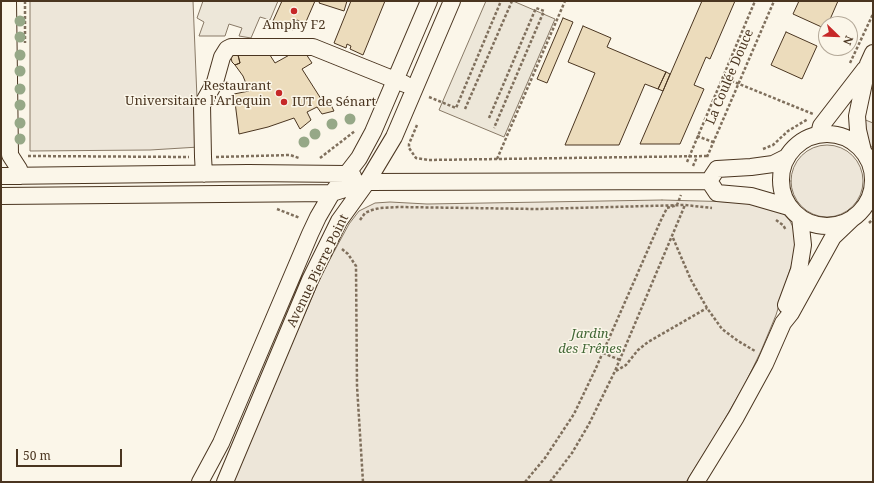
<!DOCTYPE html>
<html>
<head>
<meta charset="utf-8">
<style>
	body { margin:0 }
	#map { position:relative; width:874px; height:483px; overflow:hidden; background:#fbf6e9; font-family:"Noto Serif",serif }
	canvas { display:block }
	.frame { position:absolute; inset:0; border:2px solid #4a3520; pointer-events:none }
	.north { position:absolute; left:818px; top:16px; width:40px; height:40px; box-sizing:border-box; background:#fbf6e9; border:1px solid #b4a999; border-radius:50%; rotate:113deg; font-size:11px; font-weight:700; line-height:16px; text-align:center; color:#4a3520 }
	.north::after { content:''; display:block; margin:auto; width:14px; height:18px; background:#c62828; clip-path:polygon(50% 0,100% 100%,50% 72%,0 100%) }
	.scale { position:absolute; left:16px; top:449px; width:106px; height:18px; box-sizing:border-box; border:2px solid #4a3520; border-top:0; padding-left:5px; font-size:12px; line-height:14px; white-space:nowrap; color:#4a3520; -webkit-text-stroke:3px #fbf6e9; paint-order:stroke }
</style>
</head>
<body>
<div id="map">
<canvas width="874" height="483"></canvas>
<div class="frame"></div>
<div class="north">N</div>
<div class="scale">50 m</div>
</div>
<script>
const g = document.querySelector('canvas').getContext('2d');
g.lineJoin = 'round';
function fillPath(path, color) { g.fillStyle = color; g.fill(path, 'evenodd'); }
const shape = rows => new Path2D(rows.map(r => 'M' + r).join(''));
function trace(path, color, width, dash) { g.strokeStyle = color; g.lineWidth = width; g.lineCap = dash ? 'butt' : 'round'; g.setLineDash(dash || []); g.stroke(path); }
function label(font, color, halo, rows, align = 'center') {
  g.font = font + ' "Noto Serif",serif'; g.lineWidth = 3; g.setLineDash([]); g.textBaseline = 'middle'; g.strokeStyle = halo; g.fillStyle = color; for (const [text, x, y, turn = 0] of rows) {
    g.save(); g.translate(x, y); g.rotate((+turn || 0) * Math.PI / 180); g.textAlign = isNaN(turn) ? turn : align; if (halo) g.strokeText(text, 0, 0); g.fillText(text, 0, 0); g.restore();
  }
}
const green = shape([
	[30,1,193,1,199,147,150,150,30,151,30,1],
	[863,119,873,123,873,149,869,143,863,119],
	'791 181a36 36 0 1 1 72 0a36 36 0 1 1-72 0Z',
	[662,200,737,202,763,206,783,213,790,221,795,231,795,254,776,315,761,351,745,384,715,436,686,482,231,482,323,272,349,224,359,211,375,203,390,202,427,204,662,200]
]);
fillPath(green, '#ede6d9');
trace(green, '#887966', 1);
const parking = shape([
	[203,1,278,1,270,20,260,17,251,38,239,36,242,28,229,24,225,36,199,36,204,22,197,18,203,1],
	[486,1,513,1,555,19,504,137,439,110,486,1]
]);
fillPath(parking, '#ede7d9');
trace(parking, '#887966', 1);
const building = shape([
	[282,1,315,1,305,24,297,20,293,30,273,21,282,1],
	[320,1,347,1,344,11,319,3,320,1],
	[351,1,385,1,363,55,350,49,351,46,347,44,346,48,334,43,351,1],
	[702,1,735,1,710,59,706,57,694,85,704,89,680,144,640,144,702,1],
	[799,1,838,1,828,24,826,24,826,29,793,14,799,1],
	[563,18,573,22,547,83,537,79,563,18],
	[583,26,611,38,607,47,666,72,658,89,645,84,619,145,565,145,595,73,568,62,583,26],
	[786,32,817,46,802,79,771,65,786,32],
	[237,51,240,63,235,65,232,62,231,58,235,52,237,51],
	[237,51,268,52,275,63,293,53,304,51,312,63,302,69,323,102,328,99,334,111,322,114,317,107,307,112,311,120,300,129,294,118,268,127,239,134,234,94,249,91,243,76,235,65,240,63,237,51],
	[666,72,670,74,663,91,658,89,666,72]
]);
fillPath(building, '#ecdcbc');
trace(building, '#4a3520', 1);
const minor = shape([
	[8,1,10,155,19,169,20,176],
	'781 180a46 46 0 1 1 92 0a46 46 0 1 1-92 0Z',
	[819,134,821,126,865,69],
	[863,151,858,130,857,116,868,64,873,53],
	[204,174,203,157,202,105,215,82,222,57,227,49,231,47,313,47,405,84],
	[1,176,248,173,346,174,353,176],
	[709,181,717,193,751,196,789,207],
	[709,181,717,169,751,167,773,164,787,157],
	[1,196,332,193,367,182,709,181],
	[786,305,799,270,803,245,800,217],
	[200,482,221,443,310,234,318,217,332,193,359,158,373,132,429,1],
	[225,482,310,280,339,221,367,182,394,137,452,1],
	[696,482,736,417,765,364,783,323,791,313,833,237,855,216]
]);
trace(minor, '#4a3520', 18);
trace(shape([
	[25,1,25,43],
	[850,63,873,14],
	[722,77,813,114],
	[429,97,456,108,501,1],
	[465,109,512,1],
	[489,118,536,8,544,11,494,128],
	[417,125,409,144,409,148,416,158,428,160,708,156],
	[697,136,713,142],
	[763,149,773,145,788,131,808,119],
	[28,156,189,157],
	[216,157,290,155,299,158],
	[707,157,774,1],
	[320,158,355,131],
	[497,159,565,1],
	[687,162,755,1],
	[693,166,697,157],
	[277,209,300,218],
	[360,220,365,213,372,210,380,208,398,207,537,209,685,205,712,208],
	[776,220,783,225,786,230],
	[869,223,873,219],
	[673,238,691,280,707,308,722,329,738,341,755,351],
	[342,249,348,254,356,266,357,386,363,482],
	[603,353,620,360],
	[616,371,626,365,638,350,648,342,707,308],
	[525,482,545,458,574,414,596,368,661,220,667,208,677,205,681,195],
	[550,482,572,453,589,424,615,371,685,205]
]), '#7f6f5c', 2.5, [3, 2]);
trace(minor, '#fbf6e9', 16);
g.fillStyle = '#96a887';
for (const [x, y] of [
	[20,21],
	[20,37],
	[20,55],
	[20,71],
	[20,89],
	[20,105],
	[350,119],
	[20,123],
	[332,124],
	[315,134],
	[20,139],
	[304,142]
]) { g.beginPath(); g.arc(x, y, 5.5, 0, 2 * Math.PI); g.fill(); }
for (const [x, y, r, color] of [
	[294,11,4,"#c62828"],
	[279,93,4,"#c62828"],
	[284,102,4,"#c62828"]
]) { const dot = new Path2D(); dot.arc(x, y, r, 0, 2 * Math.PI); g.fillStyle = color; g.fill(dot); trace(dot, '#fbf6e9', 1.5); }
label('13px', '#4a3520', '#fbf6e9', [
	["Amphy F2",294,25],
	["Restaurant",271,86,"right"],
	["Universitaire l'Arlequin",271,101,"right"],
	["IUT de Sénart",292,102,"left"]
]);
label('13px', '#4a3520', '#fbf6e9', [
	["La Coulée Douce",730,77,-67],
	["Avenue Pierre Point",318,271,-64]
]);
label('italic 13px', '#436837', '#fbf6e9', [
	["Jardin",590,334],
	["des Frênes",590,349]
]);
</script>
</body>
</html>
